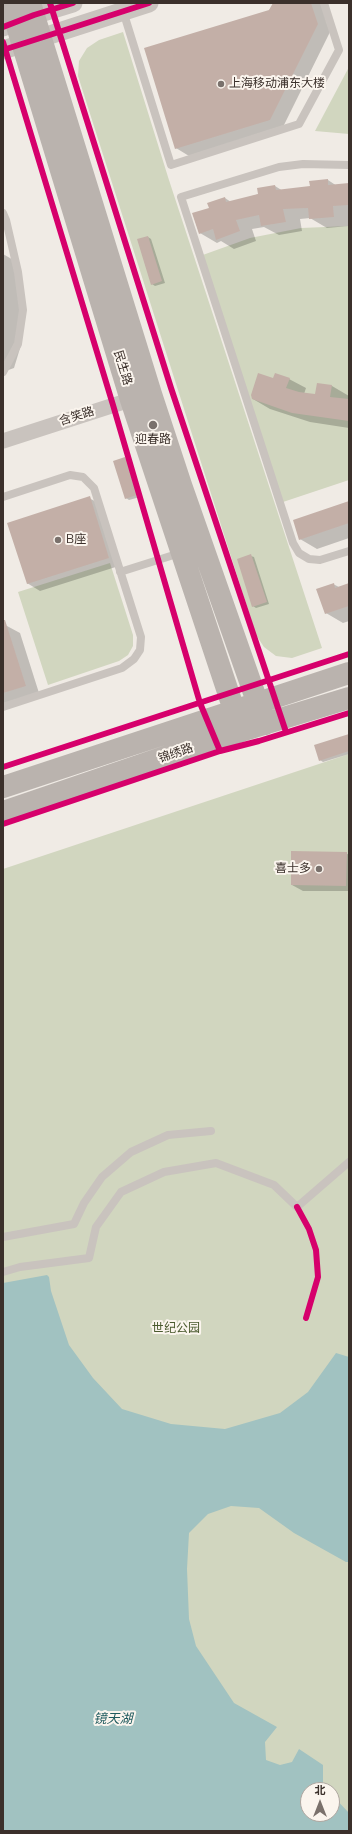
<!DOCTYPE html>
<html>
<head>
<meta charset="utf-8">
<style>
	body { margin:0 }
	#map { position:relative; width:352px; height:1834px; overflow:hidden; background:#f0ebe5; font-family:"Nunito Sans","Noto Sans SC",sans-serif }
	canvas { display:block }
	.frame { position:absolute; inset:0; border:4px solid #3b302b; pointer-events:none }
	.north { position:absolute; left:300px; top:1782px; width:40px; height:40px; box-sizing:border-box; background:#fbf5ee; border:1px solid #aea6a0; border-radius:50%; rotate:0deg; font-size:11px; font-weight:700; line-height:16px; text-align:center; color:#3b302b }
	.north::after { content:''; display:block; margin:auto; width:14px; height:18px; background:#7a716c; clip-path:polygon(50% 0,100% 100%,50% 72%,0 100%) }
</style>
</head>
<body>
<div id="map">
<canvas width="352" height="1834"></canvas>
<div class="frame"></div>
<div class="north">北</div>
</div>
<script>
const g = document.querySelector('canvas').getContext('2d');
g.lineJoin = 'round';
function fillPath(path, color) { g.fillStyle = color; g.fill(path, 'evenodd'); }
const shape = rows => new Path2D(rows.map(r => 'M' + r).join(''));
function trace(path, color, width, dash) { g.strokeStyle = color; g.lineWidth = width; g.lineCap = dash ? 'butt' : 'round'; g.setLineDash(dash || []); g.stroke(path); }
function label(font, color, halo, rows, align = 'center') {
  g.font = font + ' "Nunito Sans","Noto Sans SC",sans-serif'; g.lineWidth = 4; g.setLineDash([]); g.textBaseline = 'middle'; g.strokeStyle = halo; g.fillStyle = color; for (const [text, x, y, turn = 0] of rows) {
    g.save(); g.translate(x, y); g.rotate((+turn || 0) * Math.PI / 180); g.textAlign = isNaN(turn) ? turn : align; if (halo) g.strokeText(text, 0, 0); g.fillText(text, 0, 0); g.restore();
  }
}
fillPath(shape([
	[123,32,168,177,322,648,292,658,276,656,264,647,256,635,78,76,79,61,87,48,99,40],
	[349,67,349,134,315,131],
	[349,226,349,480,280,503,200,256,250,238,301,228],
	[110,563,133,635,133,646,128,655,119,661,48,685,18,592],
	[349,754,349,1831,3,1831,3,869],
	[308,1790,332,1790,332,1814,308,1814]
]), '#d1d6bf');
fillPath(shape([
	[47,1275,49,1277,51,1291,69,1345,93,1378,122,1409,171,1424,225,1429,280,1413,308,1392,336,1353,349,1357,349,1562,346,1562,294,1533,259,1508,231,1506,208,1514,189,1533,187,1569,189,1619,196,1646,234,1703,277,1727,265,1742,266,1760,280,1765,292,1762,299,1749,323,1765,323,1786,327,1790,308,1790,308,1814,332,1814,332,1795,349,1813,349,1831,3,1831,3,1283]
]), '#a1c2c1');
fillPath(shape([
	[274,3,321,3,330,32,283,127,189,156,176,148],
	[328,180,337,186,349,185,349,226,327,228,310,218,300,219,302,231,279,235,264,227,252,229,256,241,234,249,221,241,217,243,200,233,210,209,225,198,231,202,259,194,259,189,275,186,283,191,311,187],
	[148,237,151,239,165,283,155,286,152,284],
	[3,254,15,261,21,286,21,345,14,368,3,372],
	[289,379,306,388,304,394,316,395,318,384,332,386,349,396,349,428,310,422,270,409,253,399,274,380],
	[125,458,128,460,140,497,129,500,126,498],
	[89,498,102,505,122,565,40,591,27,583],
	[349,502,349,538,317,549,300,539],
	[251,556,254,557,269,604,256,608,253,606],
	[333,584,339,587,349,584,349,621,343,623,326,613],
	[7,626,20,633,39,693,3,705,3,627],
	[349,735,349,754,323,762,320,760],
	[346,853,349,855,349,891,303,891,292,885]
]), '#0003');
fillPath(shape([
	[273,3,311,3,318,24,270,120,175,149,144,48,269,10],
	[328,179,328,185,349,183,349,205,333,206,334,217,309,219,308,208,283,209,286,222,261,226,259,215,236,220,240,231,216,240,213,229,199,234,192,213,209,208,207,203,225,197,226,202,258,194,257,188,275,185,276,190,310,186,309,181],
	[148,236,162,281,151,285,137,239],
	[258,373,273,378,275,373,290,378,286,388,299,392,315,394,317,383,332,385,330,397,349,399,349,421,292,413,252,399,251,395],
	[125,457,137,495,125,499,113,461],
	[90,496,109,558,27,584,7,523],
	[349,501,349,523,299,540,293,520],
	[251,554,267,602,252,607,237,559],
	[334,583,335,588,349,583,349,606,325,614,316,589],
	[3,620,5,620,26,686,3,693],
	[349,734,349,751,319,761,314,745],
	[291,851,347,852,346,886,291,885]
]), '#c3afa7');
trace(shape([
	[123,11,171,165,299,124,339,50,324,3],
	[349,165,303,164,279,167,181,197,293,543,299,553,309,559,320,560,349,551],
	[3,213,6,220,18,272,23,310,18,344,3,372],
	[3,497,70,475,83,477,94,488,141,637,140,650,134,659,122,668,3,707],
	[120,572,180,553],
	[3,1237,74,1224,84,1203,102,1177,131,1152,168,1135,211,1131],
	[3,1272,20,1267,89,1258,96,1227,121,1192,164,1172,216,1163,274,1185,297,1207,349,1162]
]), '#c9c3be', 8);
trace(shape([
	[3,441,139,397]
]), '#c9c3be', 15);
trace(shape([
	[3,27,34,15,73,3],
	[3,50,149,3]
]), '#c9c3be', 19);
trace(shape([
	[10,3,131,400,241,731],
	[30,3,151,394,181,485,265,724],
	[3,787,349,673],
	[3,812,241,731,349,698]
]), '#bab3ae', 22);
trace(shape([
	[50,3,171,388,286,732],
	[3,27,34,15,73,3],
	[3,42,113,405,200,703,220,751],
	[3,50,149,3],
	[3,767,349,654],
	[3,824,220,751,259,741,349,713],
	[297,1207,309,1229,316,1250,318,1277,306,1318]
]), '#d6006c', 6);
for (const [x, y, r, color] of [
	[221,84,4,"#7a716c"],
	[153,425,5,"#7a716c"],
	[58,540,4,"#7a716c"],
	[319,869,4,"#7a716c"]
]) { const dot = new Path2D(); dot.arc(x, y, r, 0, 2 * Math.PI); g.fillStyle = color; g.fill(dot); trace(dot, '#fbf5ee', 1.5); }
label('12px', '#3b302b', '#fbf5ee', [
	["上海移动浦东大楼",229,84],
	["迎春路",153,440,"center"],
	["B座",66,540],
	["喜士多",311,869,"right"]
], 'left');
label('12px', '#3b302b', '#fbf5ee', [
	["民生路",122,368,73],
	["含笑路",77,417,-18],
	["锦绣路",176,754,-19]
]);
label('12px', '#4a5a2e', '#fbf5ee', [
	["世纪公园",176,1329]
]);
label('italic 13px', '#1f5a5e', '#fbf5ee', [
	["镜天湖",113,1720]
]);
</script>
</body>
</html>
